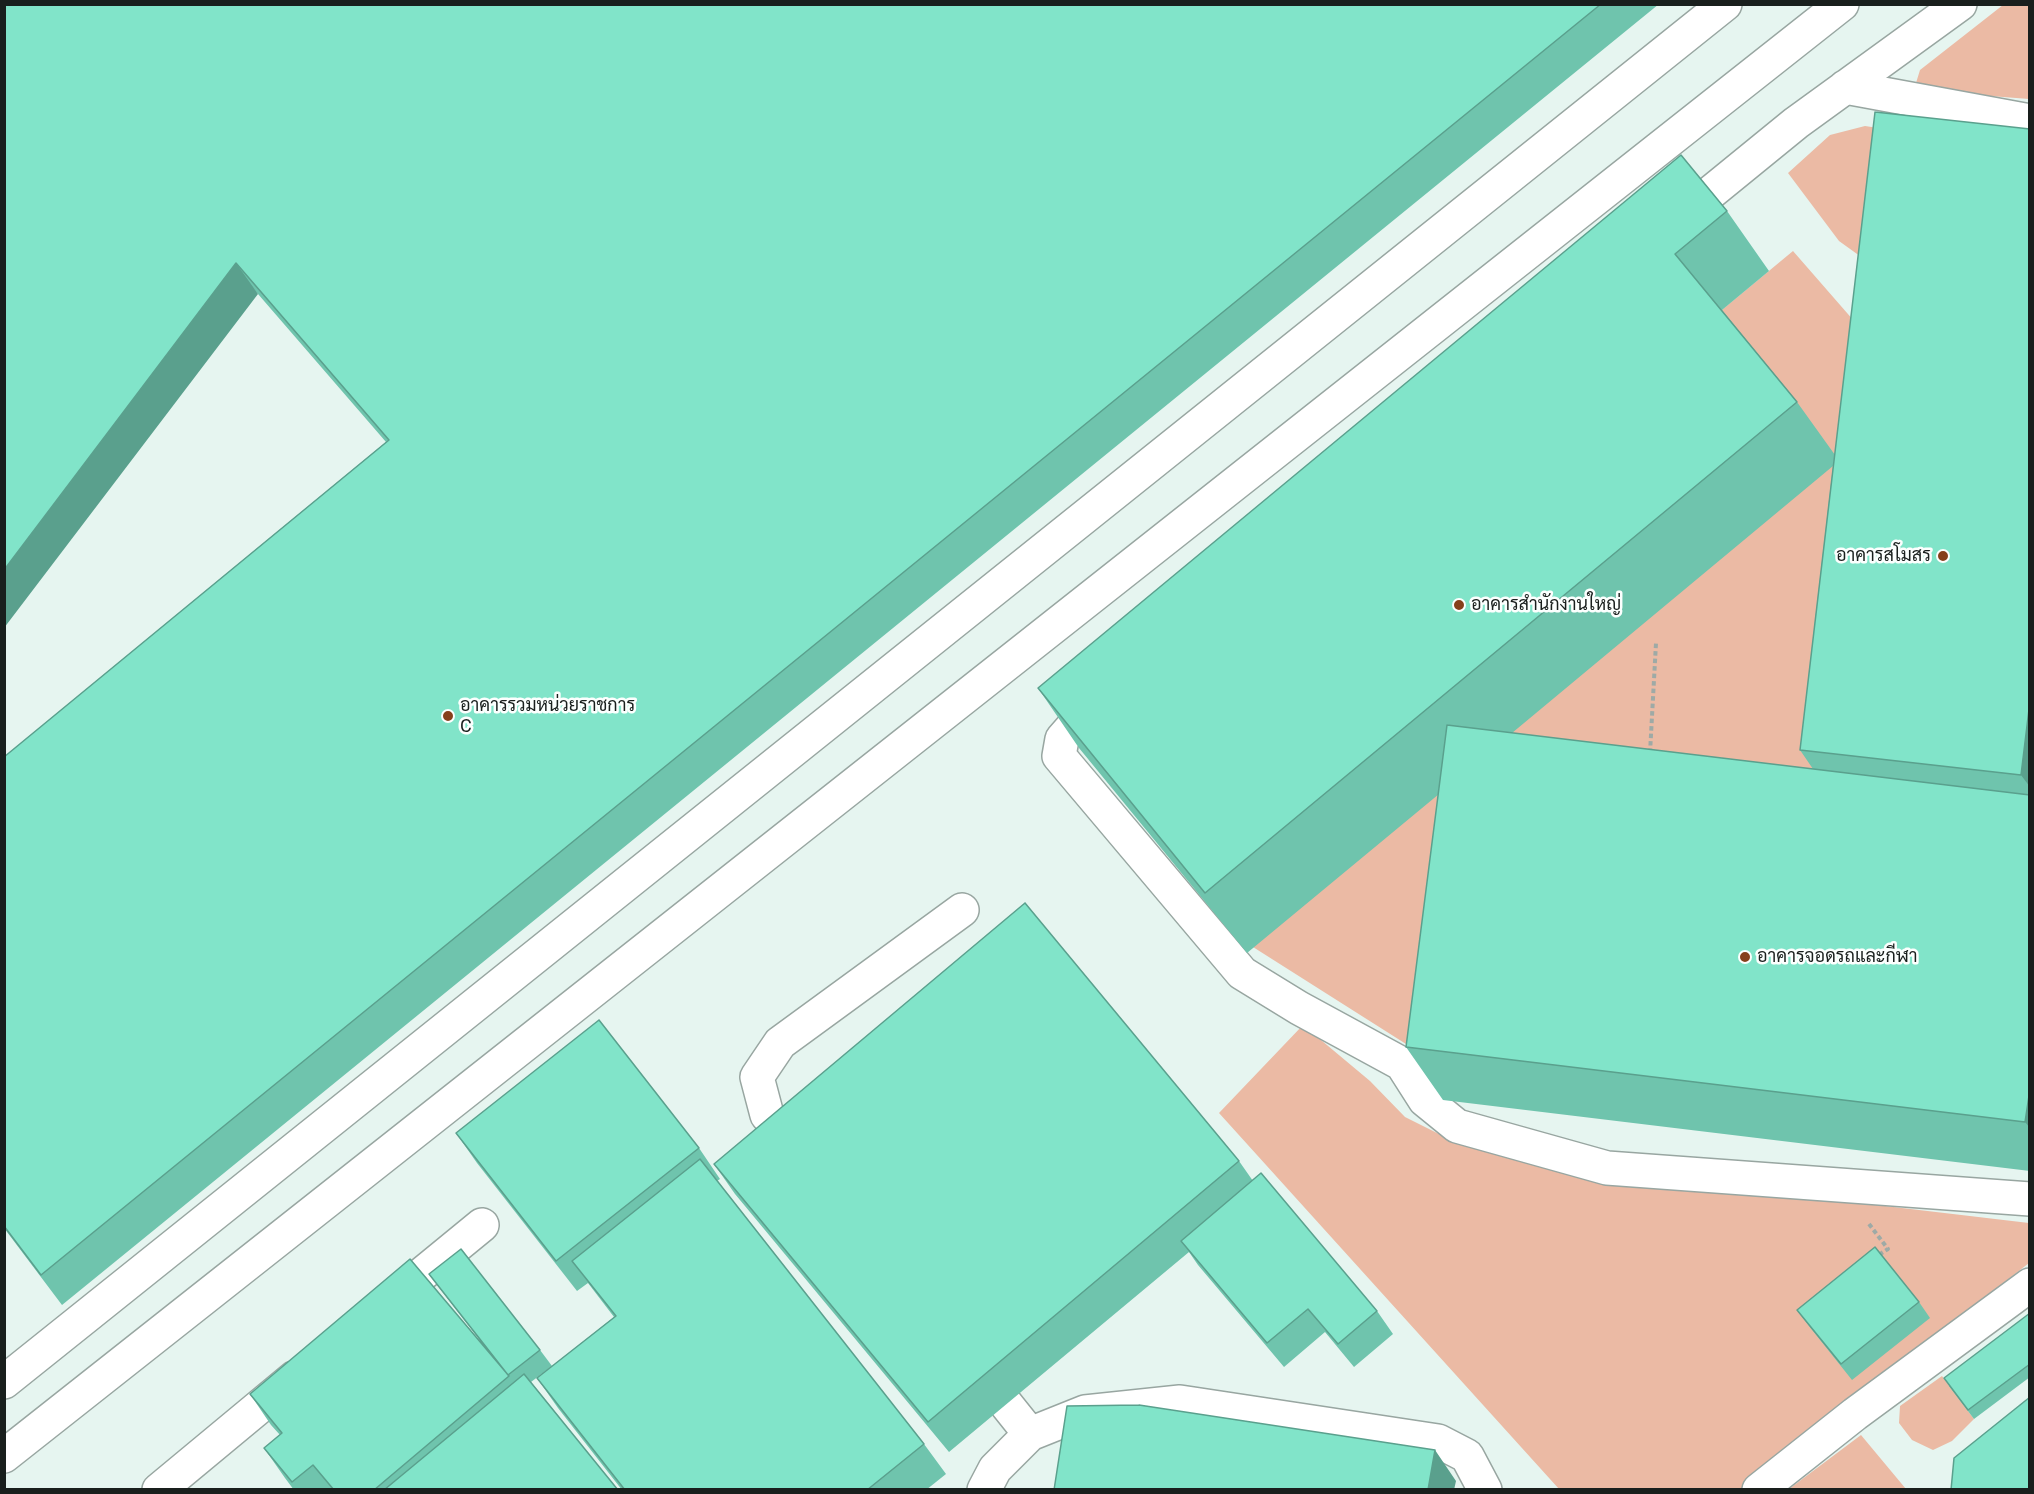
<!DOCTYPE html>
<html>
<head>
<meta charset="utf-8">
<style>
	body { margin:0 }
	#map { position:relative; width:2034px; height:1494px; overflow:hidden; background:#e6f5f0; font-family:Roboto,sans-serif }
	canvas { display:block }
	.frame { position:absolute; inset:0; border:6px solid #191f1d; pointer-events:none }
</style>
</head>
<body>
<div id="map">
<canvas width="2034" height="1494"></canvas>
<div class="frame"></div>
</div>
<script>
const g = document.querySelector('canvas').getContext('2d');
g.lineJoin = 'round';
function fillPath(path, color) { g.fillStyle = color; g.fill(path, 'evenodd'); }
const shape = rows => new Path2D(rows.map(r => 'M' + r).join(''));
function trace(path, color, width, dash) { g.strokeStyle = color; g.lineWidth = width; g.lineCap = dash ? 'butt' : 'round'; g.setLineDash(dash || []); g.stroke(path); }
function label(font, color, halo, rows, align = 'center') {
  g.font = font + ' Roboto,Sarabun,sans-serif'; g.lineWidth = 5; g.setLineDash([]); g.textBaseline = 'middle'; g.strokeStyle = halo; g.fillStyle = color; for (const [text, x, y, turn = 0] of rows) {
    g.save(); g.translate(x, y); g.rotate((+turn || 0) * Math.PI / 180); g.textAlign = isNaN(turn) ? turn : align; if (halo) g.strokeText(text, 0, 0); g.fillText(text, 0, 0); g.restore();
  }
}
fillPath(shape([
	[2003,5,2029,5,2029,99,1926,91,1916,83,1920,70],
	[1865,126,1970,142,1889,277,1839,241,1788,173,1830,135],
	[1793,251,1929,407,2029,697,1447,1070,1253,947,1717,314],
	[1303,1025,1370,1081,1405,1117,1449,1139,1665,1180,2029,1223,2029,1263,1740,1489,1559,1489,1219,1113],
	[1942,1376,1974,1419,1952,1441,1933,1450,1912,1440,1899,1423,1900,1406],
	[1861,1435,1906,1489,1789,1489]
]), '#ebbaa4');
const minor = shape([
	[1845,87,2030,121],
	[1677,220,1796,123,1960,4],
	[1102,701,1076,723,1062,739,1059,756,1242,973,1299,1008,1402,1064,1425,1100,1457,1126,1607,1168,2030,1199],
	[793,1145,767,1115,757,1077,780,1043,962,910],
	[388,1302,482,1225],
	[4,1382,1725,4],
	[1006,1404,1030,1434],
	[4,1456,1842,4],
	[159,1490,294,1378],
	[984,1490,995,1469,1030,1434,1085,1412,1180,1402,1438,1441,1467,1456,1485,1490],
	[1759,1490,1855,1414,2030,1285]
]);
trace(minor, '#98a6a1', 36);
trace(shape([
	[1650,753,1656,643],
	[1869,1224,1888,1249,1877,1256]
]), '#9eaaa6', 4, [4.5, 3]);
trace(minor, '#fff', 33);
fillPath(shape([
	[4,4,1659,4,62,1305,4,1228,4,757,386,442,258,294],
	[2030,129,2030,1171,1443,1100,1406,1047,1439,794,1247,953,1079,748,1038,688,1727,211,1769,271,1722,310,1797,402,1835,455],
	[1833,466,1800,750,1813,769,1512,733],
	[456,1133,699,1148,720,1179,717,1181,924,1444,946,1474,926,1490,622,1490,558,1408,537,1378,614,1317,588,1283,577,1291,477,1163],
	[1239,1161,1253,1181,1377,1311,1393,1334,1354,1367,1325,1332,1284,1367,1198,1265,1189,1252,949,1452,735,1194,714,1164],
	[429,1274,540,1350,552,1366,531,1382,618,1490,294,1490,285,1478,264,1448,280,1435,271,1425,250,1394,499,1365,441,1290],
	[1919,1302,1930,1318,1852,1380,1809,1326,1797,1310],
	[2030,1313,2030,1377,1974,1419,1949,1386]
]), '#6fc4ad');
fillPath(shape([
	[236,263,258,294,4,628,4,570],
	[2030,701,2030,787,2021,775],
	[2030,1089,2030,1128,2025,1122],
	[1435,1450,1456,1481,1454,1490,1428,1490]
]), '#5aa08d');
const building = shape([
	[4,4,1601,4,41,1275,4,1226,4,757,389,440,236,263,4,570,4,4],
	[1875,112,2030,129,2030,701,2021,775,1800,750,1875,112],
	[1681,155,1727,211,1675,254,1797,402,1205,893,1038,688,1681,155],
	[1447,725,2030,795,2030,1089,2025,1122,1406,1047,1447,725],
	[1025,903,1239,1161,928,1422,714,1164,1025,903],
	[599,1020,699,1148,556,1261,456,1133,599,1020],
	[700,1159,924,1444,867,1490,625,1490,537,1378,616,1316,572,1261,700,1159],
	[1261,1173,1377,1311,1338,1344,1308,1309,1267,1343,1181,1241,1261,1173],
	[1875,1247,1919,1302,1841,1364,1797,1310,1875,1247],
	[461,1249,540,1350,508,1375,429,1274,461,1249],
	[410,1259,509,1376,374,1490,334,1490,313,1465,292,1482,264,1448,282,1433,250,1394,410,1259],
	[2030,1313,2030,1364,1968,1410,1944,1378,2030,1313],
	[524,1374,618,1490,384,1490,524,1374],
	[2030,1397,2030,1490,1951,1490,1954,1458,2030,1397],
	[1139,1405,1435,1450,1428,1490,1054,1490,1067,1406,1139,1405]
]);
fillPath(building, '#81e4c9');
trace(building, '#5aa08d', 1.5);
for (const [x, y, r, color] of [
	[1943,556,6,"#86401b"],
	[1459,605,6,"#86401b"],
	[448,716,6,"#86401b"],
	[1745,957,6,"#86401b"]
]) { const dot = new Path2D(); dot.arc(x, y, r, 0, 2 * Math.PI); g.fillStyle = color; g.fill(dot); trace(dot, '#fcfffe', 2); }
label('18px', '#191f1d', '#fcfffe', [
	["อาคารสโมสร",1931,556,"right"],
	["อาคารสำนักงานใหญ่",1471,605],
	["อาคารรวมหน่วยราชการ",460,706],
	["C",460,727],
	["อาคารจอดรถและกีฬา",1757,957]
], 'left');
</script>
</body>
</html>
